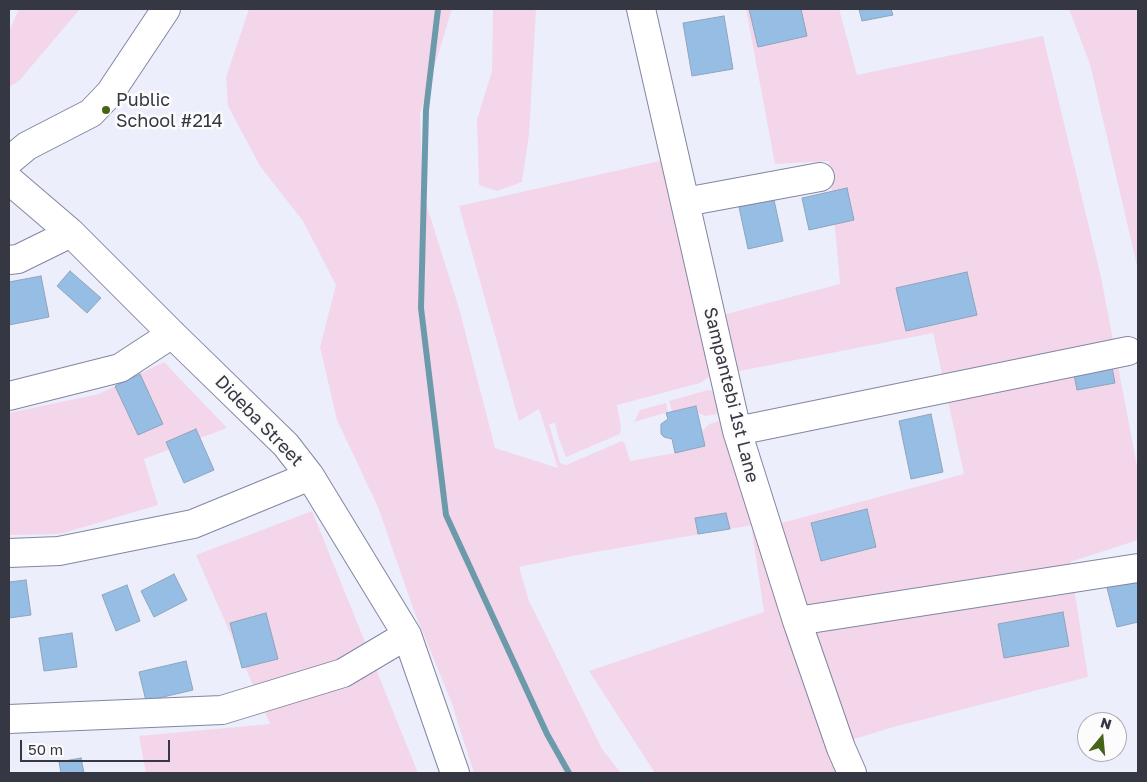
<!DOCTYPE html>
<html>
<head>
<meta charset="utf-8">
<style>
	body { margin:0 }
	#map { position:relative; width:1147px; height:782px; overflow:hidden; background:#eceefb; font-family:"Golos Text",sans-serif }
	canvas { display:block }
	.frame { position:absolute; inset:0; border:10px solid #353743; pointer-events:none }
	.north { position:absolute; left:1077px; top:712px; width:50px; height:50px; box-sizing:border-box; background:#fcfcfc; border:1px solid #acadb2; border-radius:50%; rotate:17deg; font-size:14px; font-weight:700; line-height:20px; text-align:center; color:#353743 }
	.north::after { content:''; display:block; margin:auto; width:18px; height:22px; background:#466418; clip-path:polygon(50% 0,100% 100%,50% 72%,0 100%) }
	.scale { position:absolute; left:20px; top:740px; width:150px; height:22px; box-sizing:border-box; border:2px solid #353743; border-top:0; padding-left:6px; font-size:15px; line-height:18px; white-space:nowrap; color:#353743; -webkit-text-stroke:4px #fcfcfc; paint-order:stroke }
</style>
</head>
<body>
<div id="map">
<canvas width="1147" height="782"></canvas>
<div class="frame"></div>
<div class="north">N</div>
<div class="scale">50 m</div>
</div>
<script>
const g = document.querySelector('canvas').getContext('2d');
g.lineJoin = 'round';
function fillPath(path, color) { g.fillStyle = color; g.fill(path, 'evenodd'); }
const shape = rows => new Path2D(rows.map(r => 'M' + r).join(''));
function trace(path, color, width, dash) { g.strokeStyle = color; g.lineWidth = width; g.lineCap = dash ? 'butt' : 'round'; g.setLineDash(dash || []); g.stroke(path); }
function label(font, color, halo, rows, align = 'center') {
  g.font = font + ' "Golos Text",sans-serif'; g.lineWidth = 5; g.setLineDash([]); g.textBaseline = 'middle'; g.strokeStyle = halo; g.fillStyle = color; for (const [text, x, y, turn = 0] of rows) {
    g.save(); g.translate(x, y); g.rotate((+turn || 0) * Math.PI / 180); g.textAlign = isNaN(turn) ? turn : align; if (halo) g.strokeText(text, 0, 0); g.fillText(text, 0, 0); g.restore();
  }
}
fillPath(shape([
	[19,9,80,9,19,81,9,87,9,31],
	[249,9,452,9,420,114,423,194,459,308,495,448,558,468,539,409,519,421,459,206,664,160,704,320,840,284,829,161,775,164,746,9,839,9,857,75,1043,36,1101,277,1138,471,1138,540,1070,562,1088,677,890,728,848,741,863,773,655,773,589,671,764,612,752,531,964,474,933,333,709,377,700,383,617,405,621,428,620,434,566,457,559,439,555,423,549,424,560,463,566,465,622,441,625,444,630,461,675,453,705,446,702,431,709,424,719,421,717,414,706,416,698,413,696,406,672,412,669,401,708,390,719,393,759,524,572,556,519,567,529,601,602,749,621,773,474,773,451,701,414,611,378,507,337,420,320,347,336,285,303,221,260,166,228,106,226,77],
	[493,9,536,9,529,134,522,182,497,191,479,185,477,120,492,71],
	[1069,9,1138,9,1138,270,1090,64],
	[164,362,227,428,144,459,158,505,60,534,9,535,9,413,99,394],
	[666,403,668,412,634,422,640,410],
	[312,511,418,773,146,773,139,736,270,724,196,555]
]), '#f4d6ea');
trace(shape([
	[438,9,426,110,421,308,446,515,547,734,569,773]
]), '#6d9aab', 6);
const building = shape([
	[749,9,801,9,807,36,758,47,749,9],
	[859,9,891,9,893,15,862,21,859,9],
	[724,16,733,69,692,76,683,23,724,16],
	[847,188,854,220,809,230,802,198,847,188],
	[774,200,783,241,748,249,739,207,774,200],
	[70,271,101,298,87,313,57,286,70,271],
	[967,272,977,315,906,331,896,288,967,272],
	[41,276,49,317,9,325,9,282,41,276],
	[1111,362,1115,383,1077,390,1073,369,1111,362],
	[140,374,163,424,138,435,115,386,140,374],
	[696,406,705,446,675,453,672,439,664,437,661,434,661,424,668,419,666,413,696,406],
	[931,414,943,472,911,479,899,421,931,414],
	[196,429,214,470,184,483,166,442,196,429],
	[867,509,876,547,821,561,811,523,867,509],
	[726,513,730,529,698,534,695,518,726,513],
	[174,574,187,600,154,617,141,591,174,574],
	[1138,574,1138,622,1117,627,1105,580,1138,574],
	[26,580,31,615,9,618,9,582,26,580],
	[127,585,140,621,116,631,102,595,127,585],
	[1063,612,1069,646,1004,658,998,624,1063,612],
	[266,613,278,659,242,668,230,623,266,613],
	[72,633,77,667,44,671,39,638,72,633],
	[186,661,193,690,146,701,139,672,186,661],
	[81,758,84,773,61,773,59,762,81,758]
]);
fillPath(building, '#96bde4');
trace(building, '#8ea5bc', 1);
const minor = shape([
	[641,9,737,431,797,621,841,748,852,773],
	[9,161,27,146,91,113,110,93,166,9],
	[9,180,71,233,172,334,286,445,310,476,407,635,455,773],
	[685,202,820,177],
	[9,260,18,259,71,233],
	[9,396,120,368,172,334],
	[737,431,1128,351],
	[9,553,59,551,193,524,310,476],
	[797,621,1138,568],
	[9,719,222,710,343,673,407,635]
]);
trace(minor, '#8286a2', 30);
trace(minor, '#fff', 28);
for (const [x, y, r, color] of [
	[106,110,5,"#466418"]
]) { const dot = new Path2D(); dot.arc(x, y, r, 0, 2 * Math.PI); g.fillStyle = color; g.fill(dot); trace(dot, '#fcfcfc', 2); }
label('18px', '#353743', '#fcfcfc', [
	["Public",116,100],
	["School #214",116,121]
], 'left');
label('18px', '#353743', '#fcfcfc', [
	["Sampantebi 1st Lane",731,395,76],
	["Dideba Street",259,421,46]
]);
</script>
</body>
</html>
